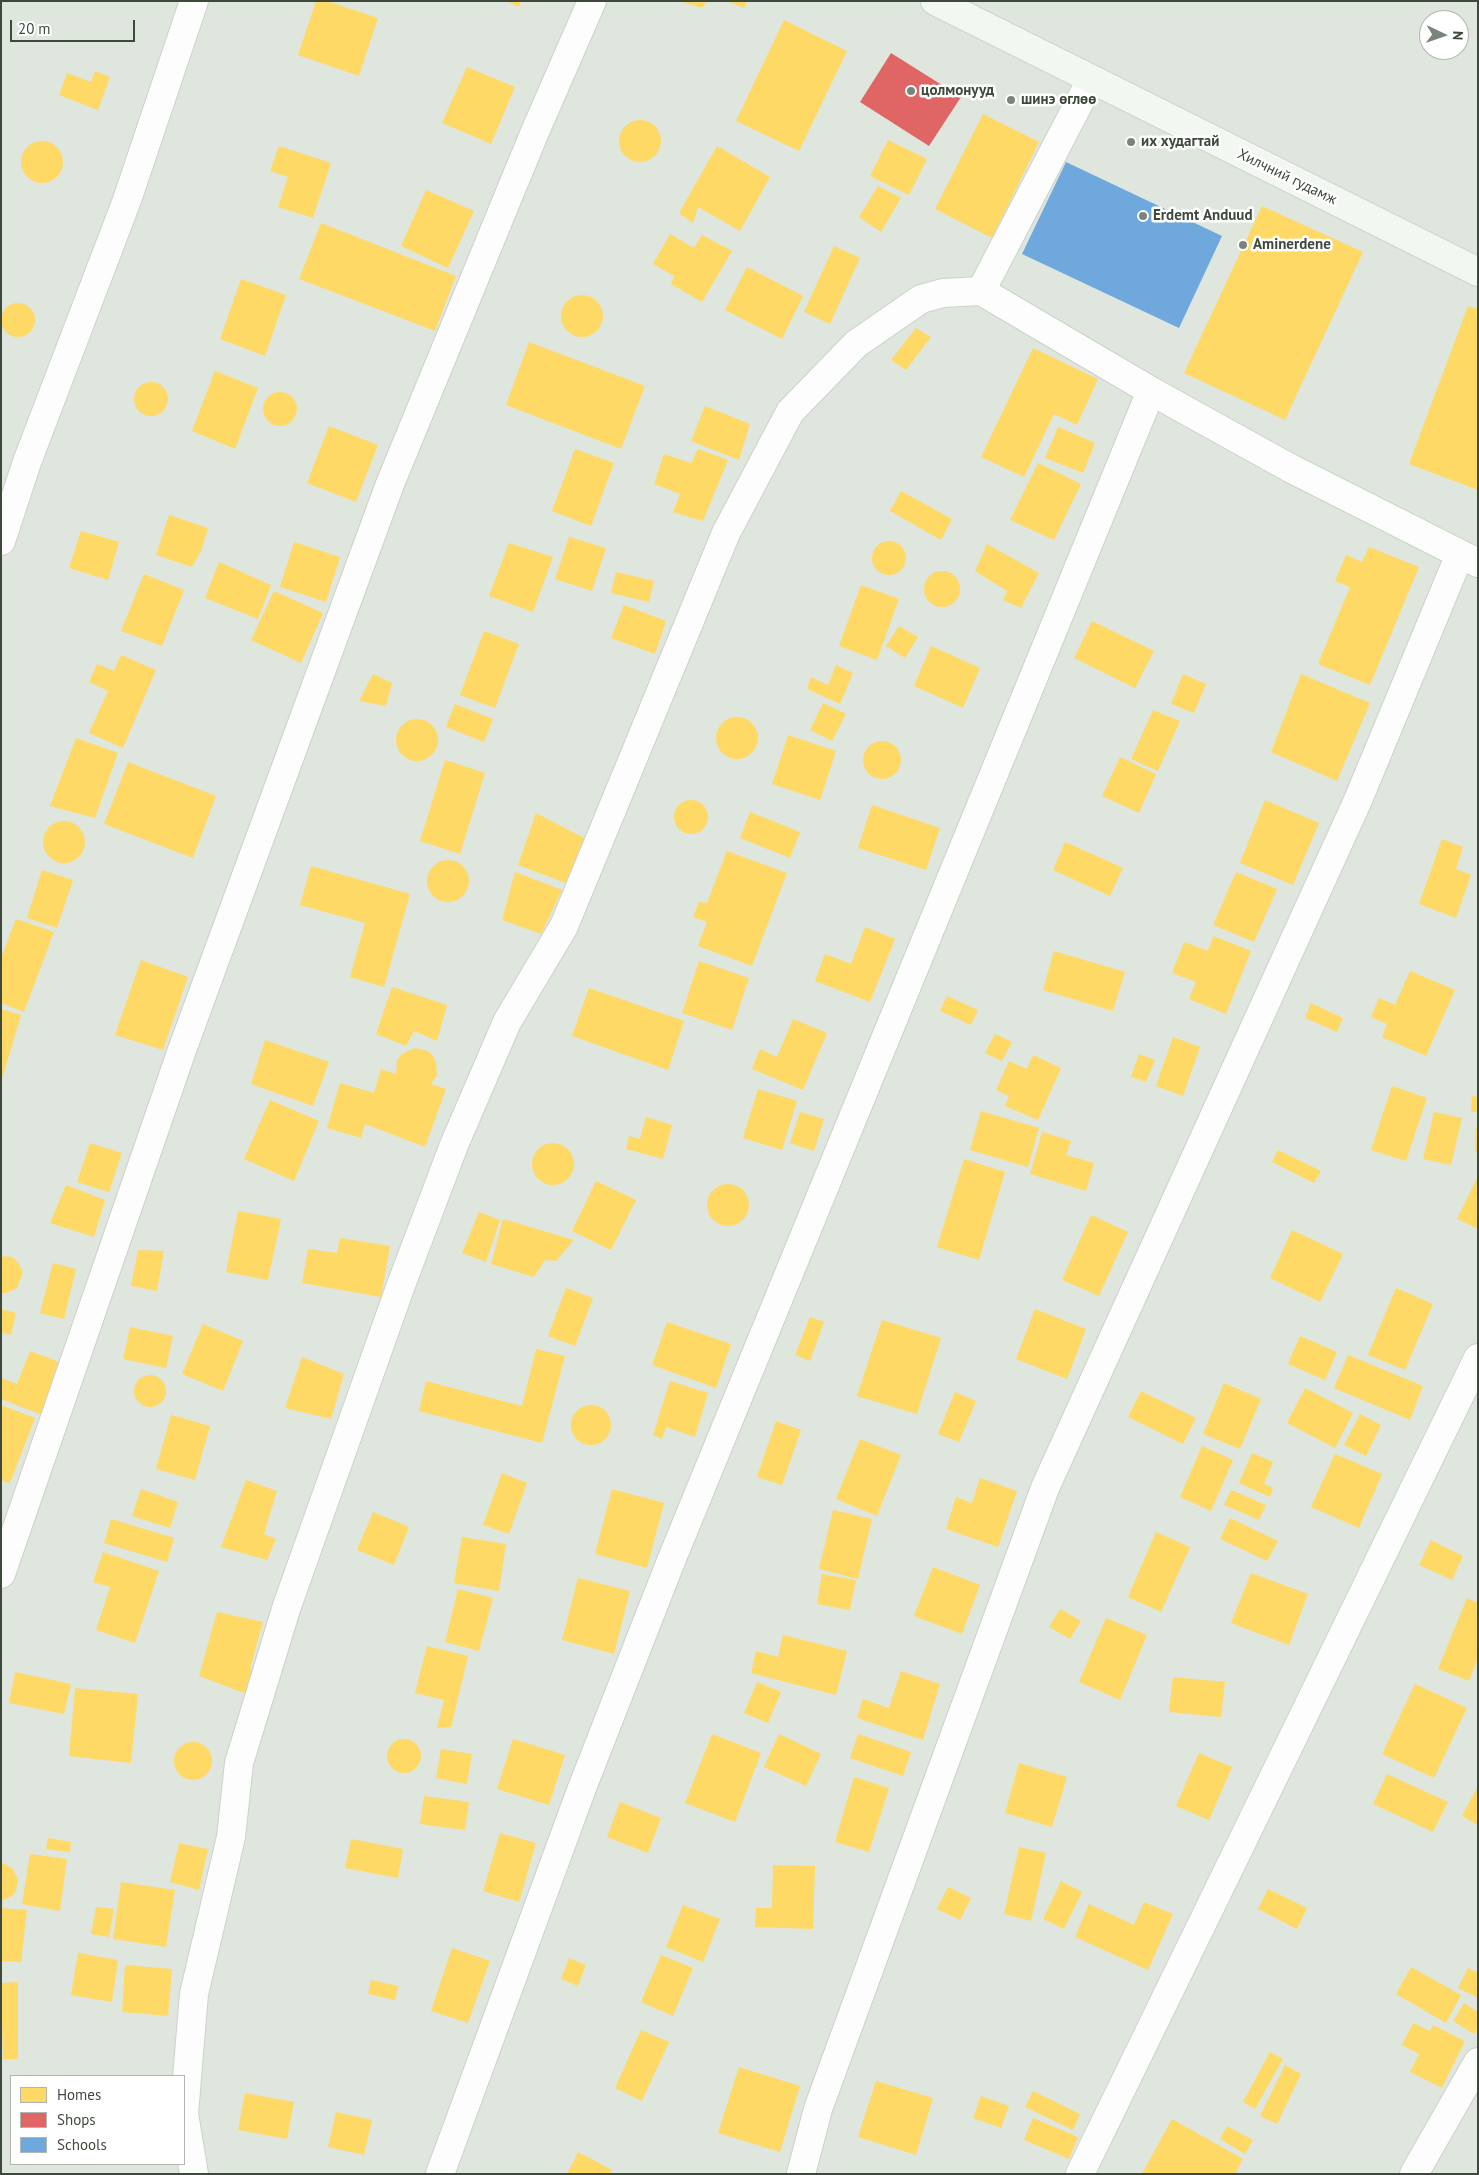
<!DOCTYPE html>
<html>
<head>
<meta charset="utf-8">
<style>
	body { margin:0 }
	#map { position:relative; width:1479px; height:2175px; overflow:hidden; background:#eff3ef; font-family:"PT Sans",sans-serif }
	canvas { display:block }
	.frame { position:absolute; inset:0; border:2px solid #3d493b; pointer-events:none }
	.legend { position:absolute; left:10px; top:2075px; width:175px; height:90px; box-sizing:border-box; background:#fff; border:1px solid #b1b6b1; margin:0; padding:6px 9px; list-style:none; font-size:15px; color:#3d493b }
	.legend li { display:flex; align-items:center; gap:10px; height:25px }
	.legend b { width:25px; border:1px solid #b1b6b1 }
	.north { position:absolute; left:1419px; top:10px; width:50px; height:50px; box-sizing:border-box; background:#fff; border:1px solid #b1b6b1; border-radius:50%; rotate:93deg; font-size:14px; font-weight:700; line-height:20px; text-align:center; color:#3d493b }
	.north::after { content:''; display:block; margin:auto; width:18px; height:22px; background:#7b847a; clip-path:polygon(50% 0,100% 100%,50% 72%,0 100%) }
	.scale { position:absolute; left:10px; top:20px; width:125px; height:22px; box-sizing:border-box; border:2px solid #3d493b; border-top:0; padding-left:6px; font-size:15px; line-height:18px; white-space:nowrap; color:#3d493b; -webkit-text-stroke:4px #fff; paint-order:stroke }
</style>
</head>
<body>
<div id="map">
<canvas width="1479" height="2175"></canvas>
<div class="frame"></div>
<ul class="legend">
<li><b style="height:14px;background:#ffd966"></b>Homes</li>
<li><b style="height:14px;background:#e06666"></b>Shops</li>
<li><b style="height:14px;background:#6fa8dc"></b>Schools</li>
</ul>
<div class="north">N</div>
<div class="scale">20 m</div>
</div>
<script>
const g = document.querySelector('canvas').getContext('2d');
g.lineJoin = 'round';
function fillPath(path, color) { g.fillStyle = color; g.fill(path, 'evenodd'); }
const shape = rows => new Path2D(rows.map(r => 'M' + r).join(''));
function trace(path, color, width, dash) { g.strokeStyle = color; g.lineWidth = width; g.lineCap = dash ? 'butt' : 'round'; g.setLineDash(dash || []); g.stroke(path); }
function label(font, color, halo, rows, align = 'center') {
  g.font = font + ' "PT Sans",sans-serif'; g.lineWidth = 5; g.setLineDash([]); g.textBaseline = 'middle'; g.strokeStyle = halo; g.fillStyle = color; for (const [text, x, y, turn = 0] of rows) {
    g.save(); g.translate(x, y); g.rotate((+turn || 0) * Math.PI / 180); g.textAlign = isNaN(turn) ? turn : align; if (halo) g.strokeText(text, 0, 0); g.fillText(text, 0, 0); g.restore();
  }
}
fillPath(shape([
	[1,1,1478,1,1478,2174,1,2174],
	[1429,20,1459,20,1459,50,1429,50],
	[11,2076,184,2076,184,2164,11,2164]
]), '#dee6de');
fillPath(shape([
	[316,1,327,1,378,18,359,76,298,55],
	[506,1,521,1,519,7],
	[679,1,707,1,702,8],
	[726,1,747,1,744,8],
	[784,20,847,51,799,151,736,121],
	[467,67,515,87,491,144,442,123],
	[95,71,110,77,98,110,59,95,67,73,91,82],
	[983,114,1039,142,992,238,935,209],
	'619 141a21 21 0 1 1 42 0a21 21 0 1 1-42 0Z',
	[888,140,927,159,909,195,870,176],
	'21 162a21 21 0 1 1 42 0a21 21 0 1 1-42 0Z',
	[279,146,331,163,313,218,278,207,288,177,270,171],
	[717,146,770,177,740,231,698,207,693,223,679,213],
	[878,186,901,198,881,232,859,217],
	[426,190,474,211,448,268,401,246],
	[1262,206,1363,252,1285,420,1184,373],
	[321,223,456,276,435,331,299,279],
	[670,234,694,248,702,235,732,251,702,302,671,284,674,276,653,264],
	[834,246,860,258,830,324,804,312],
	[747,267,803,296,782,339,725,310],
	[241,279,286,295,265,356,220,339],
	'561 316a21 21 0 1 1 42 0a21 21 0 1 1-42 0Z',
	'1 320a17 17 0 1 1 34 0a17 17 0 1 1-34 0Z',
	[1468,306,1478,309,1478,490,1409,464],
	[916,328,931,337,906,370,891,360],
	[529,342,645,386,621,449,506,405],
	[1033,348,1098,379,1077,425,1054,414,1024,477,981,457],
	[215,371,258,388,235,449,192,431],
	'134 399a17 17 0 1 1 34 0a17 17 0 1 1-34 0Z',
	'263 409a17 17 0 1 1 34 0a17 17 0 1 1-34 0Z',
	[705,406,750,424,739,460,691,441],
	[329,426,378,445,356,502,307,483],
	[1058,427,1095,443,1083,473,1045,458],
	[575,449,614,463,591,526,552,511],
	[698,449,728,460,703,521,673,512,680,494,654,484,664,454,691,463],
	[1038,463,1081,484,1054,540,1010,520],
	[901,491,952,519,941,540,890,511],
	[169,515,208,528,201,551,192,567,156,555],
	[81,531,119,542,108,580,69,568],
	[569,537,606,548,592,591,555,579],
	'872 558a17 17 0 1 1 34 0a17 17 0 1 1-34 0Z',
	[294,542,340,557,326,602,280,587],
	[509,543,553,557,533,612,489,596],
	[987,544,1039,573,1021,608,1003,600,1007,591,975,571],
	[1369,547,1419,567,1370,685,1318,664,1350,587,1335,581,1346,555,1362,562],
	[219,562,271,585,258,619,205,598],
	'924 589a18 18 0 1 1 36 0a18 18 0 1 1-36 0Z',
	[616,572,654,581,649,602,611,593],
	[144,574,184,590,162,646,121,631],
	[861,585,899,599,877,660,839,646],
	[274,591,323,613,301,663,251,640],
	[624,605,666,621,655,654,611,638],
	[1092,621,1154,651,1135,688,1074,658],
	[899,626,918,637,905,658,886,646],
	[484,631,519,644,495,708,460,695],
	[931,646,980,668,963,708,914,686],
	[121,655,156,670,123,748,89,733,108,691,89,682,97,664,114,671],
	[836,665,853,673,840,704,807,689,811,677,828,685],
	[373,674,392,683,386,706,359,701],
	[1183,674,1206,684,1194,713,1171,704],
	[1301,674,1370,703,1337,781,1271,752],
	[823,703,846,714,832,741,810,730],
	[455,704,493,719,484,742,446,727],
	[1153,710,1180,721,1158,771,1131,759],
	'716 738a21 21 0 1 1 42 0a21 21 0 1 1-42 0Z',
	'396 740a21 21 0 1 1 42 0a21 21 0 1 1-42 0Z',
	[788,735,836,751,820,800,772,784],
	[76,738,118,753,95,818,50,806],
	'863 760a19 19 0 1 1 38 0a19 19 0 1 1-38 0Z',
	[1120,757,1156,774,1139,813,1102,796],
	[445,760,485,773,460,854,420,841],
	[128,762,216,796,193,858,104,824],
	'674 817a17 17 0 1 1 34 0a17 17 0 1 1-34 0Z',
	[1265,800,1319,823,1293,885,1240,863],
	[872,805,940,828,926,870,858,848],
	[750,812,800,832,790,858,740,838],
	[536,813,584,838,566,883,518,865],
	'43 842a21 21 0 1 1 42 0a21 21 0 1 1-42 0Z',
	[1442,839,1463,847,1456,869,1471,875,1456,918,1419,904],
	[1065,842,1123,868,1110,896,1053,870],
	[727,851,787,873,752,966,698,946,707,922,693,917,699,902,707,903],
	'427 881a21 21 0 1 1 42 0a21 21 0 1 1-42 0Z',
	[311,866,410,894,384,987,350,977,365,923,300,905],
	[42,870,73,880,57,928,27,918],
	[515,872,562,890,541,934,502,920],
	[1236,872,1277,889,1254,942,1213,925],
	[16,919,54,932,24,1012,1,1003,1,958],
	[865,927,895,939,870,1002,815,981,825,954,851,964],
	[1213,936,1251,951,1226,1014,1189,999,1196,982,1172,973,1184,942,1208,951],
	[1054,951,1125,972,1113,1011,1043,990],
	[141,960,188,977,163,1050,115,1035],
	[699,961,749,978,732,1030,682,1013],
	[1410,971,1455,990,1426,1056,1382,1037,1387,1024,1371,1017,1379,998,1395,1005],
	[392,987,447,1005,437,1041,414,1031,406,1046,376,1034],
	[589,988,684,1021,668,1070,572,1036],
	[947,996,978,1010,971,1025,940,1011],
	[1311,1003,1343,1018,1337,1032,1305,1018],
	[1,1009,21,1015,2,1079,1,1079],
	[793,1019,827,1033,803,1090,752,1069,760,1049,777,1057],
	[995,1034,1012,1042,1002,1061,985,1053],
	[1173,1037,1200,1047,1183,1096,1156,1086],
	[265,1040,329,1062,313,1106,251,1084],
	[415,1048,428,1051,433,1056,436,1062,437,1075,431,1084,446,1089,425,1147,365,1124,361,1138,327,1128,340,1083,374,1093,381,1069,396,1074,397,1060,402,1054],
	[1139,1054,1155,1060,1146,1082,1131,1077],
	[1033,1055,1061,1068,1038,1120,1005,1106,1009,1096,996,1090,1009,1061,1027,1069],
	[1392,1086,1427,1098,1406,1161,1371,1150],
	[758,1089,797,1101,782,1150,743,1138],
	[1472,1096,1478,1097,1478,1112,1471,1112],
	[270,1100,319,1121,294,1181,244,1159],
	[981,1111,1039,1128,1028,1167,970,1150],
	[800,1112,824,1119,814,1151,790,1143],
	[1434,1112,1462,1118,1451,1165,1423,1159],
	[646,1117,672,1125,663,1159,626,1149,629,1136,640,1139],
	[1476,1128,1478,1128,1478,1153,1475,1152],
	[1042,1132,1071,1141,1066,1155,1094,1163,1086,1191,1030,1174],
	[90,1143,122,1153,109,1192,77,1182],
	'532 1164a21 21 0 1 1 42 0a21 21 0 1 1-42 0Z',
	[1278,1150,1321,1171,1314,1183,1272,1162],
	[964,1159,1005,1172,979,1260,937,1247],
	[1478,1176,1478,1229,1457,1219],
	[596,1181,636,1200,611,1250,572,1231],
	'707 1205a21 21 0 1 1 42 0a21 21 0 1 1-42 0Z',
	[66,1185,105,1200,94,1237,50,1223],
	[238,1211,281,1219,268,1280,226,1272],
	[479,1212,500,1220,486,1262,462,1253],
	[1091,1215,1128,1232,1099,1296,1062,1280],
	[503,1219,574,1240,556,1261,545,1260,534,1277,491,1264],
	[1292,1230,1343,1254,1320,1302,1270,1278],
	[340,1238,390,1246,381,1297,302,1283,308,1249,337,1253],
	[138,1250,164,1251,157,1291,131,1286],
	[1,1256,12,1257,17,1261,23,1272,17,1288,6,1293,1,1293],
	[53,1263,76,1269,64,1319,40,1313],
	[566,1288,593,1298,575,1346,548,1336],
	[1396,1288,1433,1304,1405,1370,1368,1355],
	[1,1309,16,1313,11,1335,1,1332],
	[1035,1309,1086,1329,1067,1379,1016,1359],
	[810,1317,824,1322,810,1361,795,1355],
	[882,1320,941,1338,917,1414,857,1396],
	[667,1322,731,1344,716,1388,652,1365],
	[203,1324,243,1341,223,1391,182,1374],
	[130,1327,173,1336,166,1368,123,1359],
	[1300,1336,1337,1352,1325,1380,1288,1364],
	[536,1349,565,1356,542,1443,419,1411,426,1381,522,1406],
	[30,1351,62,1363,42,1415,1,1399,1,1378,17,1384],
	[1348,1355,1423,1386,1410,1420,1334,1388],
	[302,1357,344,1374,331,1419,285,1408],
	'134 1391a16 16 0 1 1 32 0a16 16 0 1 1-32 0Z',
	[670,1381,708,1393,695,1437,666,1427,662,1439,653,1435],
	[1224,1383,1261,1399,1240,1449,1203,1434],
	[1305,1388,1353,1413,1335,1448,1287,1423],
	[1141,1391,1196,1418,1183,1444,1128,1417],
	[955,1392,976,1401,959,1442,938,1434],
	[1,1405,35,1418,10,1483,1,1480],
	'571 1425a20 20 0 1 1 40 0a20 20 0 1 1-40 0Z',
	[1360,1414,1381,1425,1366,1456,1344,1445],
	[171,1415,210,1426,195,1480,156,1469],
	[776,1421,801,1430,782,1485,757,1477],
	[860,1439,901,1455,877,1516,836,1499],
	[1202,1446,1233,1460,1211,1511,1180,1497],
	[1252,1453,1273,1462,1264,1484,1273,1488,1270,1497,1239,1483],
	[1335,1454,1382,1474,1359,1528,1311,1507],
	[502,1473,527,1483,509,1534,483,1525],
	[980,1478,1017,1491,998,1547,946,1529,956,1497,972,1503],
	[246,1480,277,1491,264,1534,276,1539,267,1560,221,1547],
	[141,1489,178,1502,170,1528,132,1516],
	[612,1489,664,1503,647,1568,595,1554],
	[1231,1490,1266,1505,1259,1520,1224,1505],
	[833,1510,872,1519,858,1579,819,1569],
	[373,1512,409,1527,394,1565,357,1550],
	[1230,1518,1278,1541,1267,1561,1220,1539],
	[111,1519,174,1538,167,1562,104,1543],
	[1156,1532,1190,1547,1161,1612,1128,1597],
	[462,1537,506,1544,499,1591,454,1583],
	[1431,1540,1463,1556,1452,1580,1419,1565],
	[103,1552,159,1571,135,1643,96,1630,110,1587,93,1582],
	[933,1567,980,1585,962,1634,914,1616],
	[1251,1573,1308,1594,1289,1645,1231,1623],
	[822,1574,856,1580,850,1610,817,1604],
	[578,1578,630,1591,614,1654,562,1640],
	[458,1589,493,1598,479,1651,445,1642],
	[1467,1598,1478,1603,1478,1658,1469,1681,1438,1669],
	[1060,1609,1081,1621,1070,1639,1049,1627],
	[217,1612,263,1622,250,1669,262,1672,252,1696,199,1676],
	[1106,1618,1147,1635,1120,1700,1079,1682],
	[783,1635,847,1651,836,1695,751,1673,756,1651,778,1657],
	[427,1646,468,1656,451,1727,437,1728,444,1700,415,1693],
	[901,1671,940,1684,923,1740,857,1718,863,1699,889,1708],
	[15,1672,71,1684,64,1714,9,1703],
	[1173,1677,1225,1682,1221,1717,1169,1712],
	[757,1682,781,1692,768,1723,744,1713],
	[1415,1684,1467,1708,1434,1778,1382,1754],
	[75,1688,138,1694,131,1763,69,1756],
	[712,1734,761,1753,735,1822,685,1803],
	[779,1734,821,1754,806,1786,764,1767],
	[858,1734,911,1752,903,1776,850,1758],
	[513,1739,565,1755,549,1805,497,1789],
	'387 1756a17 17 0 1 1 34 0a17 17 0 1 1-34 0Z',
	'174 1761a19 19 0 1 1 38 0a19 19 0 1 1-38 0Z',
	[441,1749,472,1754,467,1784,436,1778],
	[1199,1753,1232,1767,1209,1820,1176,1806],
	[1019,1763,1067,1777,1052,1827,1005,1813],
	[1387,1774,1448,1802,1433,1832,1373,1804],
	[854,1777,889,1788,869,1852,835,1842],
	[1478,1786,1478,1825,1462,1816],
	[424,1796,469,1802,465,1830,420,1824],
	[620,1802,661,1818,648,1853,607,1837],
	[500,1833,536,1843,519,1902,483,1891],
	[48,1838,71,1842,70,1852,46,1849],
	[351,1839,403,1849,398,1878,345,1868],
	[179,1843,208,1849,199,1890,170,1882],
	[1019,1847,1046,1853,1031,1921,1004,1914],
	[30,1854,67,1859,60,1911,22,1904],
	[1,1862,12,1868,18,1879,16,1891,12,1896,1,1901],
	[773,1865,815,1866,813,1929,755,1927,756,1908,772,1908],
	[1061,1881,1082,1892,1064,1929,1043,1919],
	[121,1882,175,1890,166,1947,113,1939],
	[948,1887,971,1898,960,1920,937,1909],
	[1268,1889,1307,1908,1297,1929,1258,1909],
	[1144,1902,1173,1914,1148,1970,1075,1937,1089,1904,1134,1925],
	[683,1905,720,1919,703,1962,666,1947],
	[96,1907,114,1909,109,1937,91,1934],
	[1,1908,27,1910,21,1962,1,1961],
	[452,1948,490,1961,468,2023,431,2011],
	[78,1953,118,1960,112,2002,71,1995],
	[661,1955,693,1968,673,2016,641,2002],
	[569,1958,586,1965,578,1986,561,1979],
	[125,1965,172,1969,168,2016,122,2012],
	[1411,1967,1461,1995,1446,2023,1396,1994],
	[1468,1968,1478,1973,1478,1998,1458,1988],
	[371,1980,398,1986,395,2000,368,1994],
	[18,1982,18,2059,3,2059,1,1983],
	[1464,2003,1478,2012,1478,2028,1474,2034,1453,2021],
	[1413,2023,1430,2031,1433,2025,1465,2041,1442,2088,1410,2072,1419,2054,1402,2045],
	[641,2030,669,2042,642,2101,615,2088],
	[1270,2052,1283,2059,1255,2109,1243,2102],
	[1285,2065,1301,2074,1277,2124,1260,2116],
	[739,2067,800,2086,780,2152,718,2133],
	[876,2081,933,2098,916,2155,858,2137],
	[1033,2091,1080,2114,1073,2130,1025,2107],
	[245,2093,294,2102,287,2139,238,2130],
	[981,2096,1009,2106,1001,2128,973,2118],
	[336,2112,372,2120,364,2155,328,2147],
	[1033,2118,1078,2137,1069,2159,1024,2140],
	[1172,2119,1243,2159,1235,2174,1142,2174],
	[1227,2126,1253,2140,1245,2154,1220,2139],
	[578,2152,612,2170,610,2174,567,2174]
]), '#ffd966');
fillPath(shape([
	[891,53,961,97,929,146,860,102]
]), '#e06666');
fillPath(shape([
	[1066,162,1222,236,1179,328,1022,254]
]), '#6fa8dc');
const street = shape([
	[981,291,1091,80],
	[1,541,27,462,127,200,194,1],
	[1,1574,182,1050,390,484,534,134,592,1],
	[194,2174,184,2114,194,1994,231,1837,239,1763,287,1606,401,1285,454,1145,507,1022,564,926,726,533,790,412,856,344,921,299,943,293,981,291,1151,391,1290,468,1478,563],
	[440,2174,582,1788,671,1561,1151,391],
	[801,2174,818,2109,1045,1488,1358,800,1460,554],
	[1080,2174,1478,1358],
	[1414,2174,1478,2062]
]);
const secondary = shape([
	[935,1,1478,272]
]);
trace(street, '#cdd1cc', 30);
trace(secondary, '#cad4ca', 30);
trace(street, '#fdfdfd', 28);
trace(secondary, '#f2f7f2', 28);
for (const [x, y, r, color] of [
	[911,91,5,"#7b847a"],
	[1011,100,5,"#7b847a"],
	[1131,142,5,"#7b847a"],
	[1143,216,5,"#7b847a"],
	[1243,245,5,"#7b847a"]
]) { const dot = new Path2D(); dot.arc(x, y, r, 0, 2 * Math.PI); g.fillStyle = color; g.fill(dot); trace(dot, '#fff', 2); }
label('bold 15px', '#3d493b', '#fff', [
	["цолмонууд",921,91],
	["шинэ өглөө",1021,100],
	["их худагтай",1141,142],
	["Erdemt Anduud",1153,216],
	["Aminerdene",1253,245]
], 'left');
label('15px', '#3d493b', '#fff', [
	["Хилчний гудамж",1287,177,26]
]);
</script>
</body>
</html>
